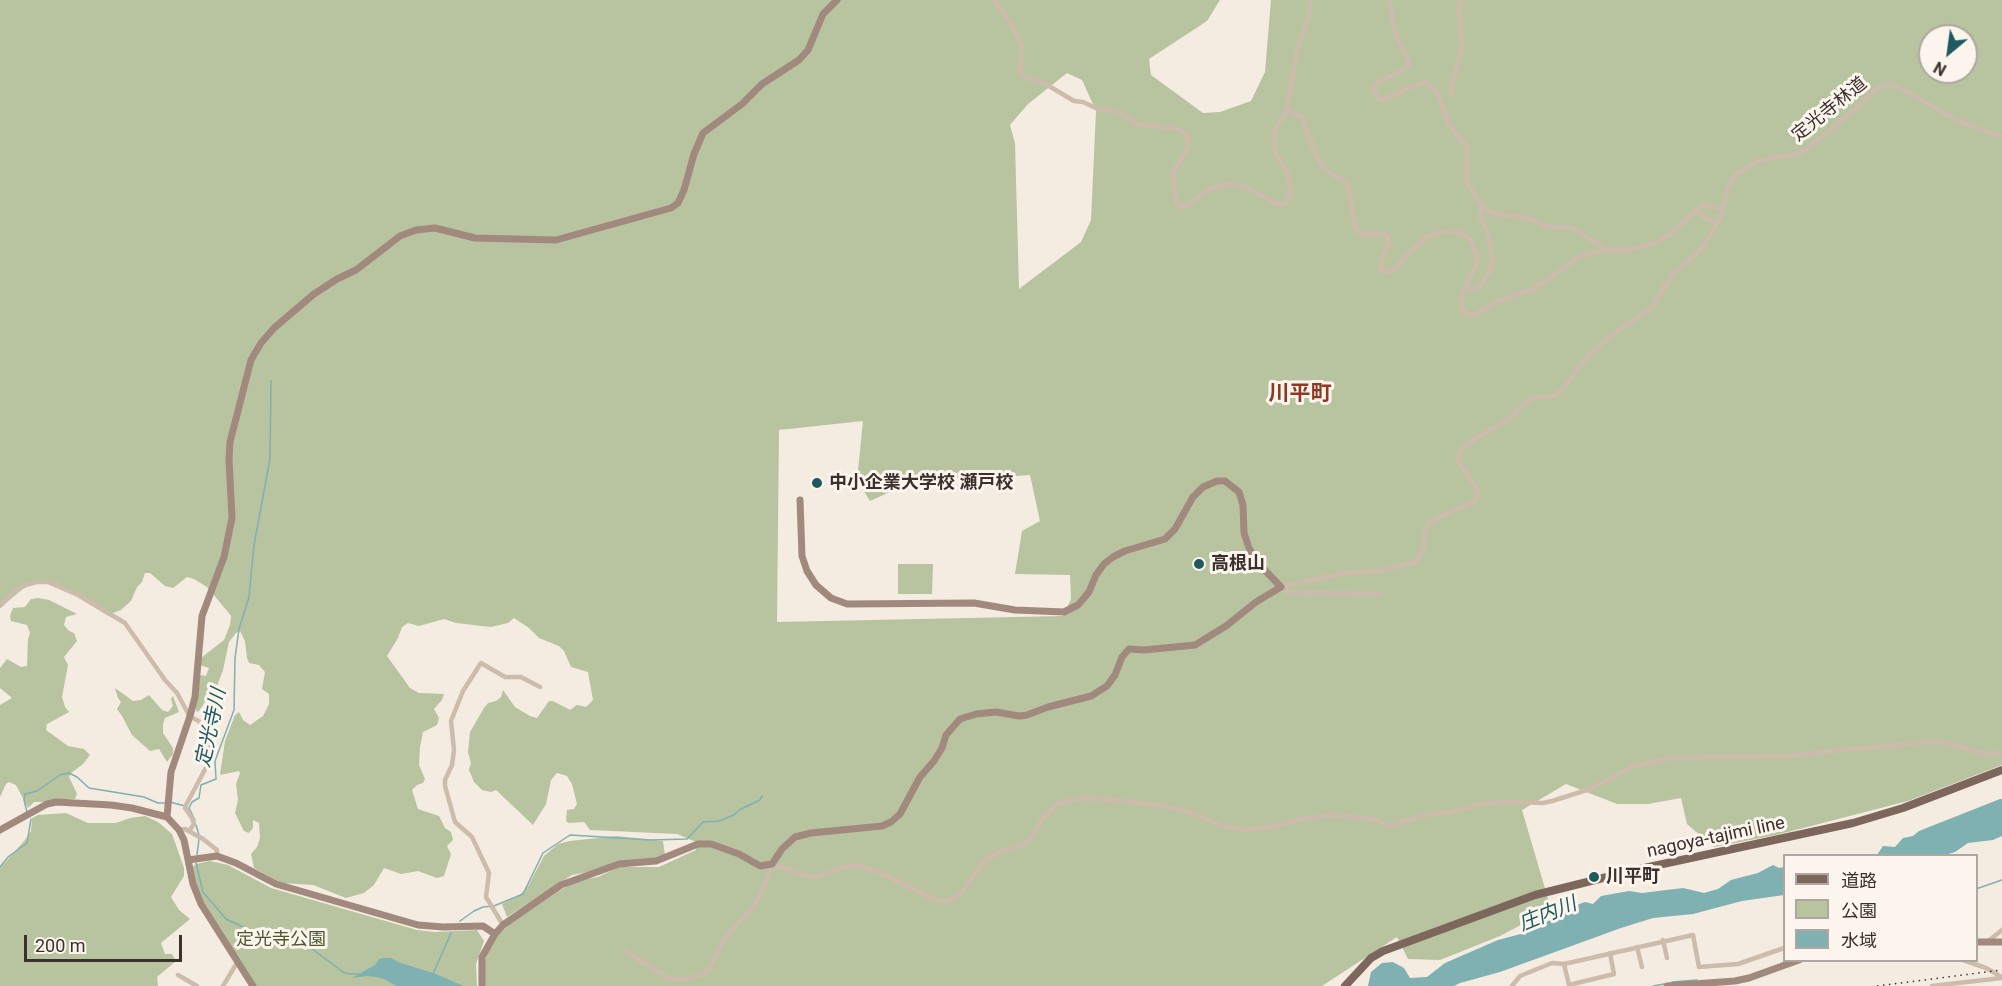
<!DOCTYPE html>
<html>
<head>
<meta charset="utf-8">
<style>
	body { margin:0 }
	#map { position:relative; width:2002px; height:986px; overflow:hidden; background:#f4ebe1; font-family:Roboto,"Noto Sans JP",sans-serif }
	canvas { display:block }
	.legend { position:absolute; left:1783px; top:854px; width:195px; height:108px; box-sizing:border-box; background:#fbf5ee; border:2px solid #aea6a0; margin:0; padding:8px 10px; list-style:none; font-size:18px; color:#3b302b }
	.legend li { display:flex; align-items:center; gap:12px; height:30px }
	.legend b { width:30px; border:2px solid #aea6a0 }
	.north { position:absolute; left:1918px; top:24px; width:60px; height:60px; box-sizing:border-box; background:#fbf5ee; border:2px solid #aea6a0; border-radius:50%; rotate:209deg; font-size:16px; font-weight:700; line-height:24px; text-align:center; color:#3b302b }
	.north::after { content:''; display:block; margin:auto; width:21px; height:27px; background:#1f5a5e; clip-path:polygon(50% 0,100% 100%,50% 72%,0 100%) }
	.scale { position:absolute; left:24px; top:935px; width:158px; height:27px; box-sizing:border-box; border:3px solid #3b302b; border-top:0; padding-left:8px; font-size:18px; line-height:21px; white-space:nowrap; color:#3b302b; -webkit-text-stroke:4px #fbf5ee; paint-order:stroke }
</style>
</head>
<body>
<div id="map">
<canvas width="2002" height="986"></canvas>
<ul class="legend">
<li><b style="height:8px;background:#7d675c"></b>道路</li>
<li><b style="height:16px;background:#b8c4a0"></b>公園</li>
<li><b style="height:16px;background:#7fb0b2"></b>水域</li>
</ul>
<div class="north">N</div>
<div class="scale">200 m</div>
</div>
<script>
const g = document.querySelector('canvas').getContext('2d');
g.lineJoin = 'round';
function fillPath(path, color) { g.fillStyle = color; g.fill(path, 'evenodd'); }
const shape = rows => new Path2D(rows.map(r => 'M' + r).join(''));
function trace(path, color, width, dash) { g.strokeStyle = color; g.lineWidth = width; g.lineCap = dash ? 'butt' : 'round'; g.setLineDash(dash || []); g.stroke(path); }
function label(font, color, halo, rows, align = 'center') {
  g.font = font + ' Roboto,"Noto Sans JP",sans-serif'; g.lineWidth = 6; g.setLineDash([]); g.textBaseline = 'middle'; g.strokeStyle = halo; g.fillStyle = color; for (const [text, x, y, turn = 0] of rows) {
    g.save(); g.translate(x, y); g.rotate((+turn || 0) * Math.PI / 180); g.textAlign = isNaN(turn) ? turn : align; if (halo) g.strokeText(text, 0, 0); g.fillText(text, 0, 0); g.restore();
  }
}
fillPath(shape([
	[0,0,1220,0,1207,21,1149,59,1151,75,1203,113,1220,112,1251,101,1265,72,1271,0,2002,0,2002,765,1908,801,1776,835,1714,847,1687,824,1681,798,1648,804,1617,804,1566,784,1522,810,1551,909,1500,936,1440,960,1408,959,1397,937,1322,986,485,986,484,964,488,951,498,934,510,924,559,891,576,881,598,877,619,867,659,867,696,850,696,842,677,834,590,830,584,822,569,823,566,821,567,810,574,809,577,804,572,784,567,776,557,773,551,780,546,804,533,825,496,790,491,792,482,790,474,782,469,770,471,763,468,752,470,732,484,708,488,703,496,701,501,697,503,690,515,707,530,716,537,718,549,701,553,701,570,710,577,705,586,707,593,700,588,672,571,667,564,651,559,646,539,638,529,628,514,618,508,623,491,627,456,623,444,619,419,626,408,623,402,627,398,638,387,656,410,688,419,693,444,694,442,700,434,709,439,718,437,725,423,732,420,747,419,765,425,779,423,783,417,785,412,790,418,809,439,816,445,828,451,832,453,840,447,846,451,854,444,876,437,878,418,871,401,874,384,868,374,885,364,893,346,898,313,885,281,883,254,868,251,854,257,847,260,838,259,823,253,820,253,828,249,833,244,831,235,813,238,800,236,784,240,773,239,771,220,775,225,741,235,715,239,712,243,720,250,725,263,716,269,704,269,694,262,689,265,672,259,665,249,663,247,658,245,641,240,631,236,633,229,642,223,670,216,689,211,693,199,711,197,712,195,707,200,675,206,676,209,668,200,665,201,658,224,640,230,625,231,616,228,612,207,587,194,579,187,577,173,588,165,586,150,573,145,573,142,582,137,587,131,601,121,610,107,615,56,583,37,583,24,588,0,608],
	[1930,36,1966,36,1966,72,1930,72],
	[1067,73,1082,80,1096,111,1091,220,1081,242,1019,289,1015,143,1010,125,1028,104],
	[863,421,857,480,870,501,910,483,1030,475,1040,521,1022,531,1015,574,1070,575,1071,599,1063,616,777,622,779,430],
	[898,564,933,564,932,594,898,594],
	[38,598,49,600,77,614,66,617,64,625,69,631,74,633,77,641,64,657,68,665,62,697,65,707,69,712,47,724,46,730,68,746,84,749,90,755,83,764,71,773,69,777,77,794,75,799,55,799,46,802,34,802,28,808,16,785,9,782,6,784,0,797,0,705,12,698,0,688,0,668,7,659,21,667,27,666,28,639,30,633,27,625,11,621,10,616,13,608,25,607,31,599],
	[115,688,133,701,141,700,149,695,162,710,168,712,173,706,171,699,173,696,179,712,165,718,163,724,163,733,173,748,173,754,167,762,159,749,150,751,132,735,122,716,117,709,121,702,118,698],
	[66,813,88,823,116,823,130,818,145,816,158,822,172,834,184,868,184,876,171,897,179,910,190,919,161,943,165,954,172,954,176,961,157,977,158,986,0,986,0,868,25,840,31,831,32,818,38,815],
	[616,836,663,841,665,855,656,859,572,875,507,917,502,904,519,896,528,886,544,856,558,844,570,841],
	[210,861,228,865,271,888,417,930,435,932,477,930,484,941,476,964,477,986,256,986,198,894,192,868,196,864]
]), '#b8c4a0');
fillPath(shape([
	[2000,799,2002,799,2002,836,1993,840,1968,843,1955,852,1945,855,1860,855,1861,854,1877,855,1883,846,1895,847,1903,838,1913,836,1919,831],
	[1773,865,1779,868,1784,867,1784,895,1742,901,1693,914,1653,918,1621,928,1500,972,1460,983,1454,986,1368,986,1371,972,1382,963,1393,962,1404,968,1410,978,1427,977,1445,963,1498,940,1532,931,1540,924,1551,920,1558,912,1585,902,1593,904,1601,896,1629,891,1642,893,1683,888,1704,893,1718,889,1731,880,1758,873],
	[384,958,391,958,398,962,433,973,464,986,397,986,382,978,367,976,352,978,375,965,379,959]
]), '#7fb0b2');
trace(shape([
	[170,802,185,806],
	[189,808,192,802,199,798,201,785,216,779,215,761,234,710,235,658,239,629,249,597,254,545,270,459,271,381],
	[189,808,195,820],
	[27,812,24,800,25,794,37,791,60,775,69,773,77,777,89,788,144,797,158,803,165,803],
	[196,825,199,835],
	[197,855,199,839],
	[196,863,203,892,226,919,272,941,280,943,300,940,343,972,349,974,362,974],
	[0,867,8,857,27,843,31,819],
	[1976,889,2002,880],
	[460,921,474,911,483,907,494,906,523,894,543,853,570,835,651,840,687,839,703,822,719,821,734,815,739,810,760,800,762,796],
	[433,974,451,933],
	[1672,982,1697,980],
	[1653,986,1664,984]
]), '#7fb0b2', 1.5);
trace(shape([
	[994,0,1010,22,1022,45,1020,70,1023,77,1044,83,1074,101,1083,102,1100,110,1118,111,1138,125,1175,128,1187,134,1188,148,1173,172,1176,203,1182,207,1187,206,1208,189,1228,184,1243,186,1278,204,1286,203,1290,196,1290,183,1286,171,1275,151,1274,132,1287,110,1297,49,1309,17,1310,0],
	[1389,0,1396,36,1409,61,1409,65,1403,70,1376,83,1373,89,1377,97,1381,100,1385,99,1418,84,1427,82,1439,96,1449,125,1467,147,1467,183,1481,205,1495,214,1528,218,1544,226,1572,228,1608,250],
	[1451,95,1451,88,1462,47,1459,12,1460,0],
	[1287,110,1301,117,1318,159,1324,169,1344,181,1348,185,1354,222,1357,231,1364,234,1383,234,1388,237,1388,245,1381,262,1381,270,1388,272,1393,270,1415,247,1429,236,1438,233,1450,231,1460,233,1469,238,1477,256,1476,265,1463,292,1461,301,1463,311,1469,315,1475,315,1495,302,1534,289,1580,256,1608,250,1628,250,1655,243,1670,234,1702,205,1722,208],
	[1696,212,1717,224],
	[1464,288,1473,289,1480,286,1490,271,1492,259,1488,234,1480,216,1481,206],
	[1281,587,1345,573,1379,571,1416,562,1423,549,1425,531,1429,523,1441,516,1473,502,1478,496,1477,489,1457,459,1461,449,1473,440,1508,420,1525,403,1532,398,1555,396,1566,386,1578,368,1591,353,1608,338,1652,307,1672,275,1698,252,1706,243,1720,218,1728,189,1735,175,1751,165,1758,161,1801,153,1857,108,1877,88,1889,85,1896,86,1957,120,2002,137],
	[1281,587,1287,592,1381,594],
	[0,606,14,592,25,585,37,582,48,582,78,595,125,623,165,680,177,693,190,717,199,721,209,742,209,762,186,805,185,808,192,818,194,824,189,831],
	[179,830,185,829,203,839,217,850,217,856],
	[503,925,486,897,489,873,472,837,455,822,445,786,445,780,452,765,454,750,451,721,463,691,481,663,505,677,521,677,540,687],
	[1663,940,1667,958],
	[1987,942,2002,930],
	[1637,947,1642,967],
	[625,951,668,978,677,980,702,975,709,969,725,938,756,904,768,877,772,864,814,878,846,866,860,866,883,874,931,898,939,901,949,901,961,894,984,861,999,852,1022,845,1031,839,1043,818,1057,804,1081,798,1116,800,1164,806,1189,812,1223,826,1246,830,1272,827,1301,819,1331,815,1374,819,1390,826,1424,815,1451,812,1485,803,1511,802,1543,803,1552,801,1590,789,1634,766,1670,758,1784,756,1937,741,1944,742,1975,752,1994,754,2002,752],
	[1963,960,1986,968,2002,977],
	[1564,964,1569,985,1614,974,1610,953],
	[178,975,197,986],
	[223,986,235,966,239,963],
	[1512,986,1520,976,1552,963,1564,964,1693,935,1699,967,1738,964,1784,948],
	[1932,986,2002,978]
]), '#cdbbac', 4.5);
trace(shape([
	[167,817,171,772,190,716,195,697,202,616,224,557,232,518,229,459,230,442,251,360,261,343,274,328,314,294,337,279,356,270,400,236,416,230,435,228,475,238,556,240,671,208,678,203,684,190,694,154,703,133,742,104,762,84,799,60,808,50,823,14,837,0],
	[0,830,47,804,56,802,111,805,132,808,167,817,179,830,184,840,193,884,201,904,253,986],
	[188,860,217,856,236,863,276,884,418,925,443,927,483,926,495,934,503,925,561,885,619,864,656,861,698,844,711,844,739,854,760,866,772,864,782,849,795,837,811,833,882,826,891,822,900,814,920,777,934,761,942,748,946,735,960,719,976,714,996,712,1019,716,1027,715,1048,707,1091,696,1107,686,1115,675,1122,657,1129,649,1144,650,1195,645,1226,626,1256,602,1281,587,1258,563,1249,548,1244,533,1243,505,1239,492,1225,481,1217,481,1203,487,1193,497,1175,529,1165,539,1125,551,1113,557,1104,564,1096,575,1089,592,1078,605,1064,612,1015,610,974,603,847,604,831,598,816,585,807,571,802,556,800,500],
	[1976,942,2002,942],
	[482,986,482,957,495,934],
	[1667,986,1735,981,1749,978,1799,960]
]), '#a18a7d', 7);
trace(shape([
	[1345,986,1371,958,1383,951,1535,895,1635,870,1853,823,1903,808,2002,770]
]), '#7d675c', 8);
trace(shape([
	[1877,986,2002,970]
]), '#3b302b', 1.5, [1.5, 4.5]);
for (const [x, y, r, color] of [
	[817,483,6,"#1f5a5e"],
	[1199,564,6,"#1f5a5e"],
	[1594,877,6,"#1f5a5e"]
]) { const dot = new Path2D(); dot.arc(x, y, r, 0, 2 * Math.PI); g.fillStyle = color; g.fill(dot); trace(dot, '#fbf5ee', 2); }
label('18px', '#3b302b', '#fbf5ee', [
	["定光寺林道",1830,110,-39],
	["nagoya-tajimi line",1716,838,-12]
]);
label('bold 18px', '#3b302b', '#fbf5ee', [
	["中小企業大学校 瀬戸校",829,483],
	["高根山",1211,564],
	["川平町",1606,877]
], 'left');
label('18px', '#4a5a2e', '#fbf5ee', [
	["定光寺公園",281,940]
]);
label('italic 20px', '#1f5a5e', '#fbf5ee', [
	["定光寺川",212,728,-78],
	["庄内川",1548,915,-22]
]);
label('bold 21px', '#8c3b22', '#fbf5ee', [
	["川平町",1300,395]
]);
</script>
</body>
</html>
